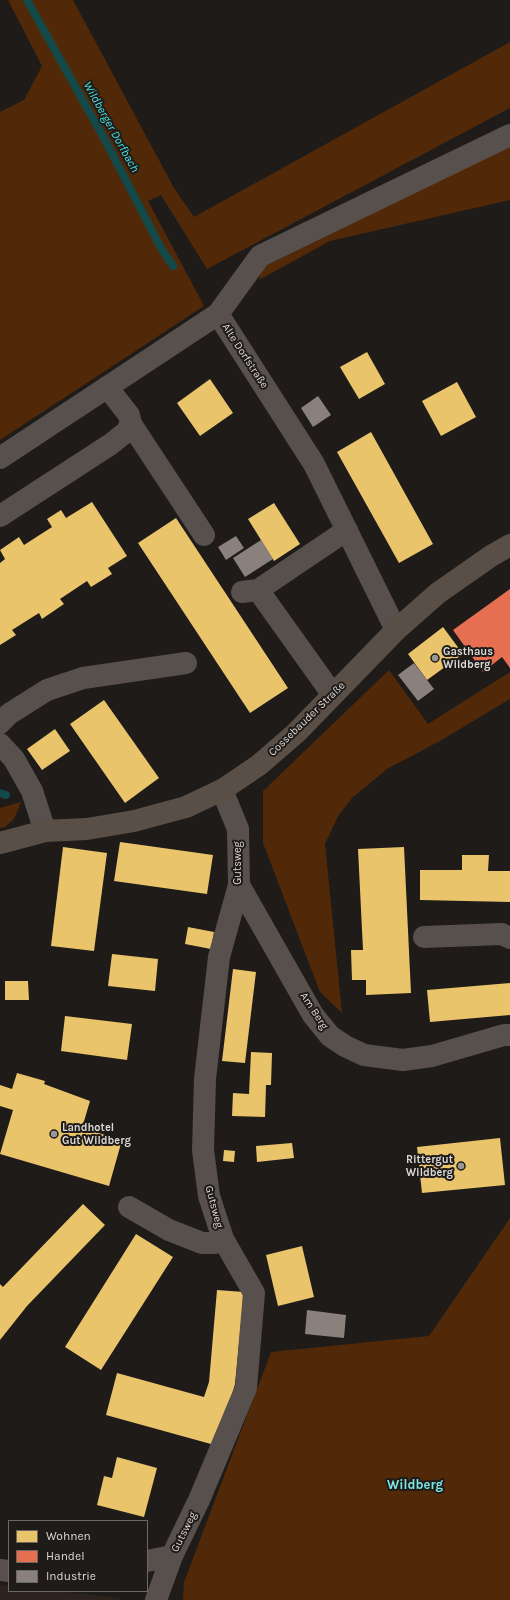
<!DOCTYPE html>
<html>
<head>
<meta charset="utf-8">
<style>
	body { margin:0 }
	#map { position:relative; width:510px; height:1600px; overflow:hidden; background:#1e1b19; font-family:Karla,sans-serif }
	canvas { display:block }
	.legend { position:absolute; left:8px; top:1520px; width:140px; height:72px; box-sizing:border-box; background:#1f1b18; border:1px solid #6b6865; margin:0; padding:5px 7px; list-style:none; font-size:12px; color:#dddbd9 }
	.legend li { display:flex; align-items:center; gap:8px; height:20px }
	.legend b { width:20px; border:1px solid #6b6865 }
</style>
</head>
<body>
<div id="map">
<canvas width="510" height="1600"></canvas>
<ul class="legend">
<li><b style="height:11px;background:#e9c46a"></b>Wohnen</li>
<li><b style="height:11px;background:#e76f51"></b>Handel</li>
<li><b style="height:11px;background:#8a817c"></b>Industrie</li>
</ul>
</div>
<script>
const g = document.querySelector('canvas').getContext('2d');
g.lineJoin = 'round';
function fillPath(path, color) { g.fillStyle = color; g.fill(path, 'evenodd'); }
const shape = rows => new Path2D(rows.map(r => 'M' + r).join(''));
function trace(path, color, width, dash) { g.strokeStyle = color; g.lineWidth = width; g.lineCap = dash ? 'butt' : 'round'; g.setLineDash(dash || []); g.stroke(path); }
function label(font, color, halo, rows, align = 'center') {
  g.font = font + ' Karla,sans-serif'; g.lineWidth = 4; g.setLineDash([]); g.textBaseline = 'middle'; g.strokeStyle = halo; g.fillStyle = color; for (const [text, x, y, turn = 0] of rows) {
    g.save(); g.translate(x, y); g.rotate((+turn || 0) * Math.PI / 180); g.textAlign = isNaN(turn) ? turn : align; if (halo) g.strokeText(text, 0, 0); g.fillText(text, 0, 0); g.restore();
  }
}
fillPath(shape([
	[0,1585,9,1586,9,1591,56,1591,120,1598,119,1600,0,1600]
]), '#2c231f');
fillPath(shape([
	[8,0,73,0,174,188,194,217,510,42,510,108,207,269,161,195,148,201,204,306,0,440,0,112,24,100,42,66],
	[510,144,510,200,330,241,259,280,262,267],
	[389,670,428,724,510,672,510,699,440,741,387,769,352,798,338,816,325,844,342,1013,320,992,263,843,263,791],
	[21,802,14,819,5,827,0,828,0,808],
	[510,1218,510,1600,183,1600,184,1582,271,1352,429,1336]
]), '#512909');
fillPath(shape([
	[367,352,385,384,359,399,340,367],
	[210,379,233,413,200,436,177,403],
	[457,382,476,417,441,436,422,401],
	[371,432,433,544,399,563,337,452],
	[92,502,127,556,108,568,112,574,91,587,87,581,60,599,64,604,42,619,39,613,12,630,16,635,0,645,0,563,5,559,0,550,19,537,24,545,52,527,47,519,61,510,66,518],
	[274,503,300,544,274,561,248,519],
	[176,518,288,688,250,713,138,543],
	[443,627,463,654,427,680,408,654],
	[104,700,159,778,125,803,70,724],
	[55,729,70,751,42,770,27,749],
	[120,842,213,855,207,894,114,881],
	[63,847,107,853,94,951,51,946],
	[404,847,411,993,366,995,366,980,352,980,351,950,363,950,358,849],
	[462,855,489,855,488,871,510,871,510,902,420,900,420,870,462,870],
	[188,927,214,932,211,949,185,944],
	[112,954,158,959,155,991,108,986],
	[233,969,256,972,245,1063,222,1061],
	[5,981,28,981,29,1000,5,1000],
	[510,983,510,1015,430,1022,427,990],
	[65,1016,132,1024,127,1060,61,1051],
	[251,1052,272,1053,271,1085,266,1085,265,1117,232,1116,233,1093,249,1094],
	[17,1073,45,1081,44,1084,90,1101,82,1128,122,1140,109,1186,0,1154,13,1110,0,1106,0,1085,12,1089],
	[500,1138,505,1185,422,1193,417,1147],
	[292,1143,294,1158,257,1162,256,1146],
	[224,1150,235,1151,234,1162,223,1161],
	[83,1204,105,1225,27,1306,0,1340,0,1284,3,1287],
	[136,1234,173,1257,101,1370,65,1347],
	[302,1246,314,1297,278,1306,266,1255],
	[217,1290,244,1292,235,1384,218,1446,106,1415,117,1373,204,1397,209,1382],
	[117,1457,157,1468,144,1517,97,1505,104,1476,112,1478]
]), '#e9c46a');
fillPath(shape([
	[510,589,510,668,502,657,483,672,453,630]
]), '#e76f51');
fillPath(shape([
	[318,396,331,415,313,427,301,408],
	[236,536,244,548,226,560,218,547],
	[261,540,273,559,245,577,233,558],
	[414,663,434,689,418,701,398,675],
	[307,1310,346,1315,344,1338,305,1334]
]), '#8a817c');
trace(shape([
	[27,0,105,140,161,248,173,266],
	[0,793,6,795]
]), '#134948', 8);
trace(shape([
	[218,314,314,464,396,630],
	[131,424,204,535],
	[0,458,218,314,260,256,510,135],
	[0,516,111,444,126,432,131,424,129,415,107,387],
	[258,590,347,530],
	[242,592,258,590,333,695],
	[0,723,9,714,47,690,83,678,186,663],
	[0,744,14,759,32,791,45,831],
	[239,885,313,1015,330,1036,345,1046,364,1055,403,1060,432,1056,504,1035,510,1035],
	[424,937,502,934,510,938],
	[129,1207,169,1230,202,1243,215,1243,223,1239],
	[147,1561,172,1556,199,1500,246,1388,254,1293,223,1239,209,1196,203,1150,205,1079,219,957,239,885,238,829,222,790],
	[0,1570,9,1571],
	[156,1600,172,1556]
]), '#57504c', 22);
trace(shape([
	[0,843,45,831,87,829,134,821,186,807,222,790,259,765,296,733,396,630,438,593,491,556,510,545]
]), '#5a4f47', 22);
for (const [x, y, r, color] of [
	[435,658,4,"#9a9896"],
	[54,1134,4,"#9a9896"],
	[461,1166,4,"#9a9896"]
]) { const dot = new Path2D(); dot.arc(x, y, r, 0, 2 * Math.PI); g.fillStyle = color; g.fill(dot); trace(dot, '#1f1b18', 1.5); }
label('11px', '#dddbd9', '#1f1b18', [
	["Alte Dorfstraße",245,356,57],
	["Cossebauder Straße",307,719,-44],
	["Gutsweg",238,863,-90],
	["Am Berg",314,1011,57],
	["Gutsweg",214,1207,75],
	["Gutsweg",184,1532,-63]
]);
label('bold 11px', '#dddbd9', '#1f1b18', [
	["Gasthaus",443,652],
	["Wildberg",443,665],
	["Landhotel",62,1128],
	["Gut Wildberg",62,1141],
	["Rittergut",453,1160,"right"],
	["Wildberg",453,1173,"right"]
], 'left');
label('italic 12px', '#44e4e2', '#1f1b18', [
	["Wildberger Dorfbach",111,127,61]
]);
label('bold 13px', '#7de8e6', '#1f1b18', [
	["Wildberg",415,1485]
]);
</script>
</body>
</html>
